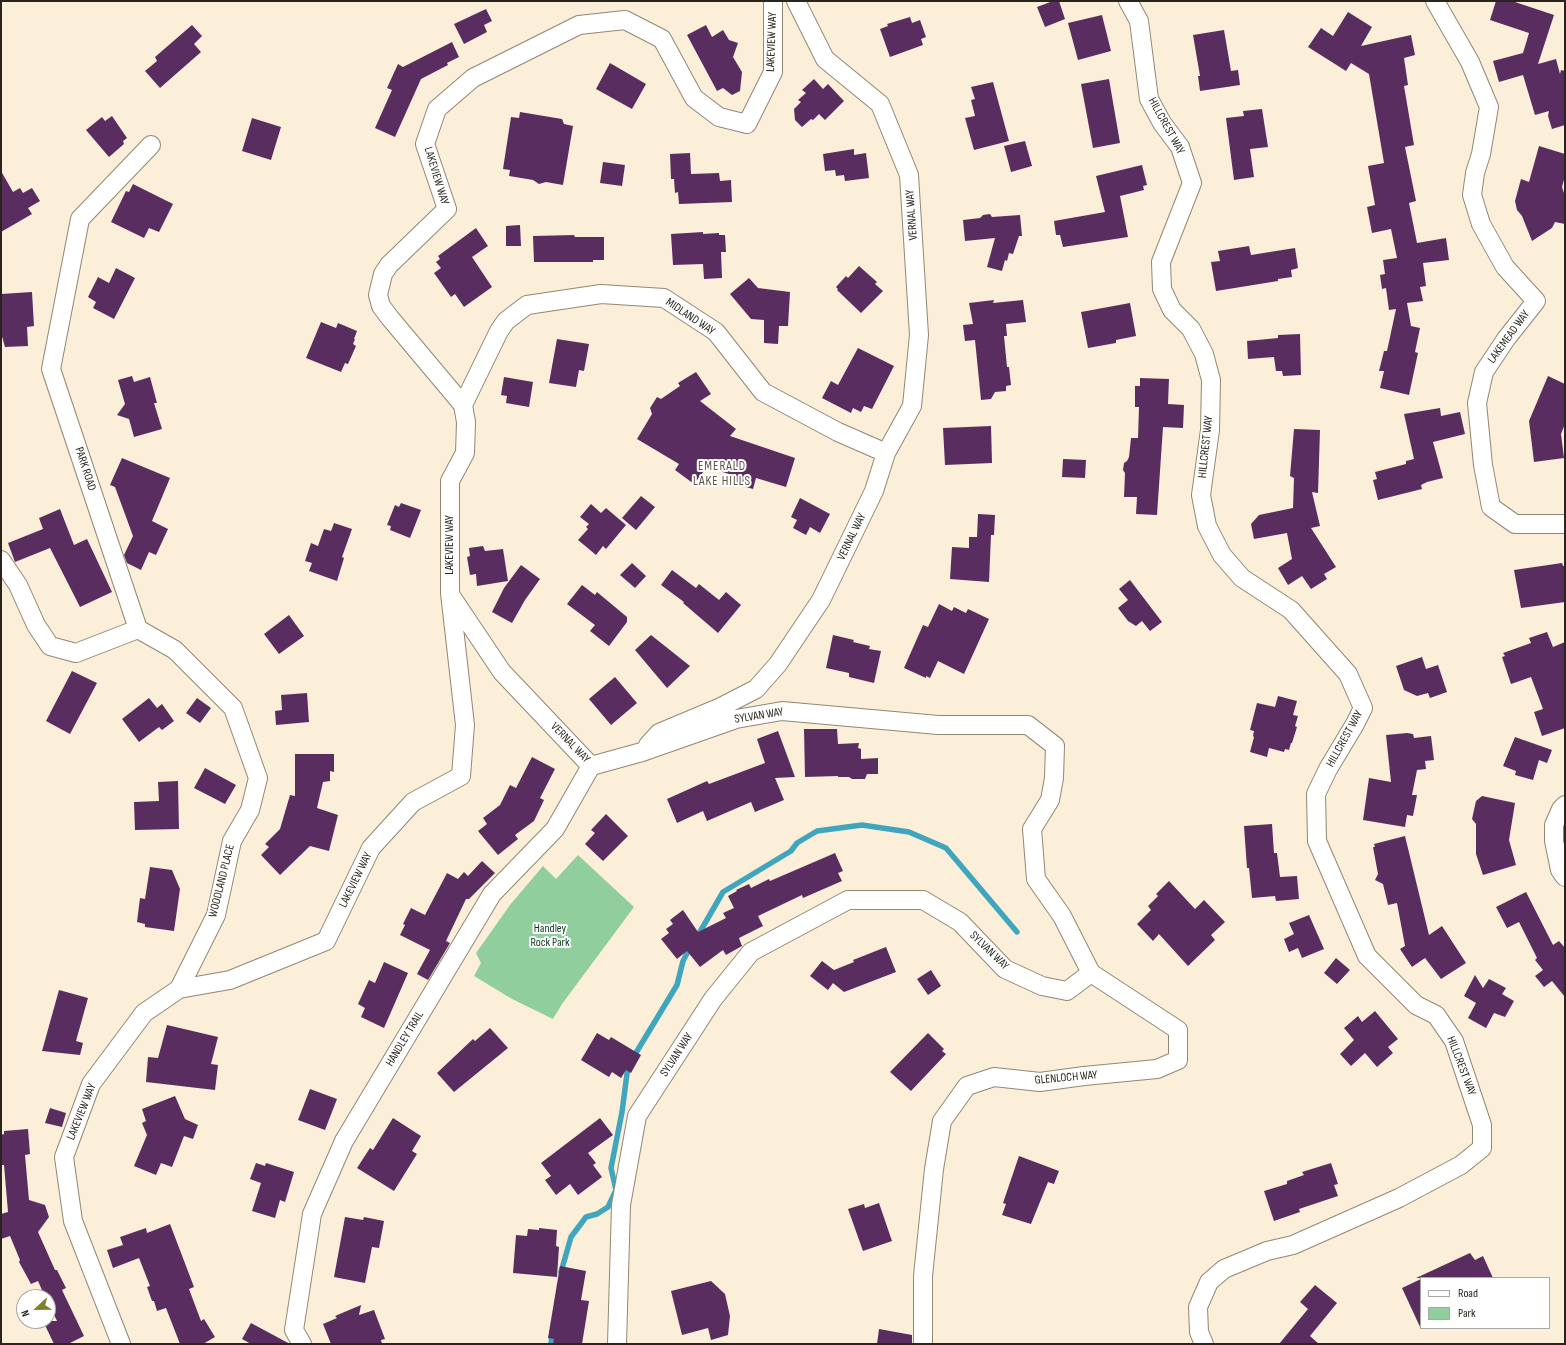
<!DOCTYPE html>
<html>
<head>
<meta charset="utf-8">
<style>
	body { margin:0 }
	#map { position:relative; width:1566px; height:1345px; overflow:hidden; background:#fbefd9; font-family:"Sofia Sans Condensed",sans-serif }
	canvas { display:block }
	.frame { position:absolute; inset:0; border:2px solid #29251c; pointer-events:none }
	.legend { position:absolute; left:1420px; top:1277px; width:130px; height:52px; box-sizing:border-box; background:#fff; border:1px solid #a9a8a4; margin:0; padding:5px 7px; list-style:none; font-size:12px; color:#29251c }
	.legend li { display:flex; align-items:center; gap:8px; height:20px }
	.legend b { width:20px; border:1px solid #a9a8a4 }
	.north { position:absolute; left:16px; top:1289px; width:40px; height:40px; box-sizing:border-box; background:#fff; border:1px solid #a9a8a4; border-radius:50%; rotate:248deg; font-size:11px; font-weight:700; line-height:16px; text-align:center; color:#29251c }
	.north::after { content:''; display:block; margin:auto; width:14px; height:18px; background:#817f27; clip-path:polygon(50% 0,100% 100%,50% 72%,0 100%) }
</style>
</head>
<body>
<div id="map">
<canvas width="1566" height="1345"></canvas>
<div class="frame"></div>
<ul class="legend">
<li><b style="height:5px;background:#fff"></b>Road</li>
<li><b style="height:11px;background:#91ce9e"></b>Park</li>
</ul>
<div class="north">N</div>
</div>
<script>
const g = document.querySelector('canvas').getContext('2d');
g.lineJoin = 'round';
function fillPath(path, color) { g.fillStyle = color; g.fill(path, 'evenodd'); }
const shape = rows => new Path2D(rows.map(r => 'M' + r).join(''));
function trace(path, color, width, dash) { g.strokeStyle = color; g.lineWidth = width; g.lineCap = dash ? 'butt' : 'round'; g.setLineDash(dash || []); g.stroke(path); }
function label(font, color, halo, rows, align = 'center') {
  g.font = font + ' "Sofia Sans Condensed",sans-serif'; g.lineWidth = 4; g.setLineDash([]); g.textBaseline = 'middle'; g.strokeStyle = halo; g.fillStyle = color; for (const [text, x, y, turn = 0] of rows) {
    g.save(); g.translate(x, y); g.rotate((+turn || 0) * Math.PI / 180); g.textAlign = isNaN(turn) ? turn : align; if (halo) g.strokeText(text, 0, 0); g.fillText(text, 0, 0); g.restore();
  }
}
fillPath(shape([
	[578,855,634,907,562,1004,553,1019,512,999,474,976,481,963,476,953,510,905,543,866,556,879]
]), '#91ce9e');
trace(shape([
	[697,937,723,892,791,851,797,843,817,831,862,825,909,832,946,848,1017,932],
	[561,1272,571,1237,586,1217,597,1214,608,1207,616,1190,611,1168,622,1112,628,1066,677,985,683,961,691,946],
	[551,1344,552,1332]
]), '#40a6bd', 5.5);
fillPath(shape([
	[1053,1,1059,1,1065,19,1045,27,1037,7],
	[1496,1,1512,1,1554,15,1538,64,1556,59,1560,74,1561,70,1565,71,1565,125,1552,129,1548,116,1549,111,1535,115,1523,75,1499,82,1493,61,1523,53,1529,33,1490,20],
	[486,9,492,21,484,25,487,32,464,44,454,24],
	[1348,12,1372,27,1361,46,1411,35,1415,55,1404,58,1408,85,1404,86,1414,145,1405,147,1416,201,1409,203,1417,243,1446,238,1449,260,1423,263,1426,286,1420,287,1423,301,1407,303,1411,326,1420,328,1415,352,1418,353,1409,395,1380,388,1384,371,1379,371,1384,351,1387,351,1396,309,1389,310,1386,288,1382,289,1380,275,1385,274,1383,260,1397,258,1391,229,1372,233,1367,207,1375,205,1368,166,1384,163,1369,74,1351,63,1346,71,1308,47,1321,28,1333,36],
	[1102,15,1111,51,1078,60,1068,23],
	[910,17,912,23,920,20,926,37,921,39,923,45,890,57,880,29,888,26,887,24],
	[192,25,202,36,194,44,201,52,160,88,145,71,157,61,155,57],
	[706,25,712,37,723,30,729,40,738,43,733,57,742,72,740,91,732,95,723,88,717,91,687,35],
	[1224,30,1231,71,1238,70,1240,85,1200,91,1198,76,1200,76,1193,35],
	[452,42,459,57,447,63,448,65,421,79,395,137,375,128,392,90,387,88,398,64,403,67],
	[610,63,646,84,632,109,596,89],
	[814,79,823,89,828,84,844,101,825,120,819,114,813,120,811,119,802,127,795,120,794,109,801,102,798,100,806,93,802,90],
	[1109,79,1120,143,1093,148,1081,84],
	[993,82,1009,141,974,150,965,118,975,116,971,100,975,99,971,87],
	[1262,109,1268,147,1250,149,1254,177,1234,180,1226,118,1244,116,1243,111],
	[520,112,562,119,564,124,573,126,563,185,546,182,539,184,533,180,509,176,510,170,503,169,511,117,519,118],
	[112,116,127,138,123,141,124,144,109,157,86,130,102,117,105,121],
	[252,118,281,127,271,160,242,151],
	[1025,141,1032,166,1011,172,1004,146],
	[1539,146,1565,154,1565,176,1562,187,1565,196,1565,224,1555,222,1552,228,1532,241,1522,216,1517,210,1515,201,1521,179,1529,182],
	[854,149,854,155,866,153,869,178,845,181,844,175,836,176,835,170,825,171,823,154],
	[690,153,691,174,719,173,720,181,731,180,732,202,679,204,678,192,675,193,674,179,671,179,670,154],
	[603,162,625,165,622,186,600,183],
	[1142,165,1147,185,1143,186,1144,190,1120,196,1128,237,1063,247,1060,235,1056,235,1054,221,1105,212,1096,176],
	[1,171,13,192,20,188,23,193,32,188,40,201,28,208,32,214,1,232],
	[133,184,173,204,159,232,149,228,144,238,111,222,126,191,129,192],
	[990,214,992,217,1020,215,1022,236,1019,236,1013,254,1009,253,1007,261,1005,260,1002,271,987,267,995,238,965,241,963,220,980,218,983,215],
	[520,225,521,246,506,246,506,226],
	[476,228,488,246,472,257,492,287,464,307,455,294,451,297,434,273,441,268,436,262,440,259,438,256],
	[703,232,703,234,719,233,719,235,725,235,726,252,721,252,722,278,704,279,703,264,673,265,671,234],
	[574,235,575,237,604,237,604,260,593,260,593,262,534,262,533,236],
	[1249,246,1251,255,1295,248,1298,268,1291,270,1292,277,1278,279,1278,281,1216,291,1211,262,1220,261,1218,251],
	[859,266,877,282,875,284,883,291,861,313,837,290,838,289,836,287,846,276,848,278],
	[116,268,135,278,114,319,93,308,96,302,88,297,98,277,109,283],
	[749,278,758,288,790,292,788,326,779,326,778,344,764,343,764,320,751,319,730,294],
	[32,292,34,326,27,327,28,346,5,347,1,333,1,294],
	[994,300,993,303,1023,300,1026,322,1006,324,1007,336,1004,336,1007,367,1009,367,1011,385,1006,386,1006,391,995,392,991,399,981,400,975,340,965,341,963,325,973,324,969,303],
	[1130,303,1136,336,1116,340,1116,343,1088,348,1081,312],
	[321,322,336,328,338,323,357,331,354,339,355,339,353,344,356,346,348,364,345,363,341,372,306,358],
	[1300,334,1301,375,1283,376,1282,371,1276,371,1274,357,1248,359,1247,341,1278,338,1278,335],
	[557,339,589,344,584,371,579,370,576,387,549,383],
	[858,348,894,366,872,409,864,406,861,412,853,408,851,413,822,398,831,381,838,385],
	[696,372,711,394,700,401,736,429,730,436,795,458,786,487,756,478,753,489,730,482,732,475,707,467,694,484,675,470,679,464,637,439,652,414,650,408,657,397,661,399,680,386,678,383],
	[132,376,134,382,150,377,157,403,154,403,162,429,134,437,129,419,117,415,125,404,118,380],
	[1548,376,1565,384,1565,424,1561,434,1564,458,1534,462,1529,421],
	[504,377,533,382,529,407,506,403,507,396,501,395],
	[1140,378,1169,379,1168,404,1184,405,1183,428,1163,427,1157,515,1136,514,1137,497,1124,497,1125,473,1123,470,1124,463,1127,461,1129,457,1131,438,1138,438,1139,407,1135,407,1135,386,1140,386],
	[1440,408,1441,416,1460,412,1465,434,1433,442,1443,478,1427,482,1421,485,1422,489,1378,500,1373,480,1377,479,1375,472,1406,464,1406,461,1414,459,1404,414],
	[991,426,992,463,945,465,943,428],
	[1294,429,1320,430,1318,493,1312,492,1320,526,1311,528,1336,567,1324,574,1327,579,1311,589,1302,576,1288,585,1278,568,1292,559,1287,533,1254,539,1251,524,1259,515,1293,508,1294,478,1290,476],
	[122,458,170,478,152,521,168,529,156,555,149,552,141,570,127,563,124,555,133,536,115,487,110,485],
	[1063,459,1086,460,1085,478,1062,477],
	[641,496,655,507,636,530,622,518],
	[800,498,830,514,820,533,810,527,806,535,793,528,797,520,791,517],
	[401,503,421,510,410,538,390,530,391,526,387,525,395,505,399,507],
	[591,504,601,513,606,508,626,525,606,549,603,546,596,555,578,540,588,529,586,527,589,524,580,517],
	[60,509,74,545,87,539,112,592,80,607,50,548,15,562,8,543,43,529,39,518],
	[978,514,995,515,994,535,991,535,989,582,950,579,952,547,969,548,969,537,977,537],
	[334,523,352,529,342,557,344,558,337,581,309,571,312,563,305,561,311,543,318,546,324,529,331,531],
	[483,546,485,551,503,549,508,581,477,586,476,574,470,575,467,557,470,556,469,548],
	[632,563,646,576,635,588,620,575],
	[1562,563,1563,566,1565,566,1565,602,1521,608,1514,570],
	[521,565,540,579,525,600,512,623,492,612,504,588],
	[672,570,696,588,699,584,719,600,726,592,741,605,718,633,683,603,684,602,661,585],
	[1130,580,1162,622,1150,631,1142,621,1136,626,1128,621,1118,608,1128,600,1119,589],
	[582,585,595,595,597,592,627,617,627,622,609,646,590,631,595,625,567,604],
	[939,604,952,611,954,607,966,613,968,609,989,619,964,674,938,661,930,678,926,676,926,678,904,668,923,625,928,627],
	[289,615,304,636,279,654,264,634],
	[1547,632,1553,647,1565,642,1565,728,1542,736,1534,712,1543,709,1531,677,1511,684,1502,657,1505,656,1503,653,1531,643,1529,638],
	[651,635,690,666,667,688,635,650],
	[833,635,854,640,853,642,870,646,869,649,881,651,874,683,849,677,849,673,826,668],
	[1422,657,1426,669,1438,665,1447,692,1430,698,1428,693,1417,696,1404,690,1396,666],
	[72,671,97,683,70,734,46,721],
	[615,677,637,703,611,725,589,699],
	[307,693,309,722,276,725,275,711,282,710,281,695],
	[1278,696,1297,701,1293,715,1298,716,1295,726,1297,727,1292,743,1291,743,1289,750,1285,749,1284,752,1269,748,1267,757,1250,752,1254,737,1253,736,1254,731,1250,730,1257,703,1275,707],
	[149,698,157,708,162,704,174,721,162,730,159,727,139,742,122,719],
	[197,698,211,708,200,723,186,713],
	[804,729,837,729,838,744,859,743,858,748,861,749,861,759,878,758,878,774,867,774,865,779,852,779,849,777,838,777,838,776,805,777],
	[778,731,795,777,775,778,784,800,755,812,751,802,707,821,703,811,677,823,667,799,707,781,709,784,765,763,757,739],
	[1407,733,1413,734,1414,738,1431,736,1434,760,1425,761,1426,769,1417,770,1412,795,1417,795,1413,816,1407,815,1405,827,1363,820,1369,778,1391,782,1386,735],
	[1515,737,1552,750,1547,763,1539,760,1533,780,1515,775,1516,771,1503,766],
	[295,754,334,754,334,772,330,771,330,781,323,782,317,808,338,815,329,851,310,846,280,875,261,855,269,847,265,844,280,829,290,795,295,796],
	[532,757,555,769,540,798,544,800,534,821,515,835,518,839,498,855,478,831,487,824,483,818,500,805,510,785,516,788],
	[205,768,236,785,225,804,194,788],
	[178,781,179,829,135,830,134,802,159,801,158,782],
	[1482,796,1515,803,1509,840,1516,865,1483,875,1476,854,1476,824,1472,819,1476,801],
	[606,814,628,836,603,861,585,844,595,833,591,830],
	[1272,824,1274,853,1277,853,1280,877,1297,876,1299,899,1276,901,1275,896,1252,898,1249,868,1247,868,1244,826],
	[1405,836,1429,935,1442,926,1466,963,1441,979,1425,958,1412,967,1400,949,1405,946,1397,903,1388,905,1383,884,1375,880,1378,874,1373,847,1375,847,1374,844],
	[835,853,843,871,838,873,842,881,803,898,802,895,758,916,763,926,739,938,742,946,726,955,723,950,700,967,687,951,677,959,661,939,669,933,666,929,673,924,670,920,683,910,698,932,726,918,723,913,734,908,728,896,737,891,736,890,749,884,751,888,769,879,770,881],
	[482,861,495,873,469,899,466,899,446,941,450,943,428,980,417,974,430,950,400,935,405,925,403,924,411,908,425,915,447,873,458,879,464,872,468,876],
	[150,867,172,870,180,889,174,931,145,927,145,924,137,922,140,898,145,899],
	[1169,881,1195,909,1204,900,1225,922,1211,935,1215,940,1188,966,1159,934,1153,941,1137,924,1151,910,1148,906,1158,896,1156,894],
	[1526,892,1553,945,1559,941,1565,948,1565,997,1552,981,1544,987,1535,976,1543,970,1535,960,1537,958,1519,922,1507,928,1496,907],
	[1309,915,1324,949,1302,958,1298,948,1289,952,1284,939,1294,934,1289,923],
	[886,947,896,972,844,992,833,983,828,990,810,976,822,961,834,970,854,962,853,960],
	[1336,958,1350,970,1337,984,1324,973],
	[384,962,408,973,384,1028,361,1017,365,1008,358,1004,369,980,375,983],
	[931,970,941,986,928,995,917,979],
	[1475,975,1483,988,1489,979,1506,988,1502,994,1514,1001,1505,1017,1494,1013,1486,1028,1468,1018,1476,1003,1464,996],
	[59,990,88,998,76,1041,83,1043,80,1055,42,1051],
	[1375,1011,1398,1039,1388,1047,1393,1053,1377,1067,1365,1053,1351,1066,1340,1054,1354,1040,1344,1028,1358,1016,1362,1022],
	[167,1025,218,1037,211,1064,218,1065,215,1090,146,1082,148,1057,158,1058],
	[490,1028,508,1048,454,1092,437,1073,473,1039,475,1041],
	[597,1033,609,1040,611,1037,641,1055,631,1073,626,1070,621,1078,612,1072,609,1077,581,1060],
	[928,1033,944,1049,942,1051,946,1054,911,1091,890,1072],
	[310,1089,337,1099,325,1130,298,1120],
	[175,1096,185,1119,198,1125,193,1139,184,1136,172,1167,161,1163,156,1175,134,1166,147,1135,142,1123,146,1121,142,1109],
	[50,1108,66,1113,62,1127,45,1123],
	[393,1118,421,1136,412,1151,417,1154,394,1191,357,1168,370,1148,373,1150],
	[600,1118,613,1135,588,1153,596,1163,593,1165,602,1177,578,1195,570,1184,556,1195,545,1180,551,1176,541,1163],
	[28,1129,30,1154,25,1155,29,1200,45,1205,49,1217,38,1232,55,1270,57,1270,66,1288,62,1290,84,1336,68,1344,54,1344,43,1321,57,1321,48,1302,48,1297,45,1297,38,1281,31,1284,19,1262,20,1260,10,1236,1,1239,1,1214,8,1212,4,1165,1,1165,1,1135,4,1134,4,1131],
	[1019,1156,1059,1171,1054,1184,1048,1182,1031,1224,1002,1215,1006,1204,1003,1203],
	[256,1163,265,1166,266,1163,294,1172,285,1202,280,1200,275,1218,252,1211,261,1183,250,1179],
	[1331,1163,1338,1184,1334,1185,1338,1196,1299,1209,1300,1212,1274,1221,1264,1191,1287,1184,1287,1181,1304,1175,1302,1172],
	[879,1203,892,1241,863,1251,848,1209,864,1204,865,1208],
	[345,1217,363,1220,364,1217,384,1221,379,1248,372,1247,365,1283,334,1277],
	[170,1224,194,1287,189,1289,201,1321,204,1319,215,1337,203,1344,180,1344,166,1308,157,1311,154,1301,152,1301,147,1287,150,1286,139,1258,113,1268,107,1250,123,1245,120,1237,146,1228,147,1233],
	[539,1228,557,1230,556,1246,559,1247,557,1277,513,1273,516,1235,527,1236,528,1229,539,1230],
	[1470,1253,1475,1260,1483,1256,1493,1278,1416,1278],
	[560,1266,586,1271,581,1300,589,1301,582,1344,553,1344,554,1339,548,1338],
	[1421,1279,1421,1329,1402,1288],
	[711,1281,725,1294,730,1316,728,1335,711,1340,708,1328,682,1335,671,1291],
	[1315,1285,1337,1303,1310,1336,1319,1344,1279,1344,1308,1309,1300,1302],
	[361,1305,359,1315,374,1310,385,1339,381,1340,382,1344,331,1344,323,1324,337,1318,335,1316],
	[251,1323,290,1344,251,1344,242,1339],
	[879,1329,912,1335,912,1344,877,1344]
]), '#5a2d60');
const street = shape([
	[1128,1,1139,21,1149,99,1162,123,1180,147,1192,183,1161,262,1162,289,1172,310,1191,329,1204,354,1211,380,1210,430,1201,495,1207,526,1222,555,1242,578,1291,610,1348,674,1363,708,1355,724,1328,769,1316,794,1317,841,1367,956,1416,1005,1436,1015,1454,1041,1482,1125,1482,1148,1461,1165,1399,1198,1293,1245,1267,1251,1224,1269,1209,1282,1198,1307,1199,1332,1204,1344],
	[1435,1,1470,62,1489,107,1481,154,1475,173,1472,195,1481,224,1505,267,1536,301,1506,339,1484,372,1477,403,1483,465,1491,507,1515,524,1565,524],
	[463,405,499,331,506,321,527,305,601,294,664,298,716,332,763,392,838,432,886,453],
	[1,560,18,585,36,625,50,646,76,653,138,629,51,369,80,219,151,145],
	[451,596,502,672,591,766,642,752,736,719,782,711,938,725,1028,725,1055,746,1054,778,1050,800,1032,829,1036,879,1062,916,1091,973,1178,1030,1178,1060,1157,1069,1084,1076,1040,1082,994,1077,967,1086,942,1121,934,1169,923,1276,923,1344],
	[138,629,175,650,233,708,258,778,250,810,232,841,216,915,179,989],
	[648,745,659,733,721,707,756,689,778,664,821,600,874,491,886,453,912,406,919,335,909,175,880,104,825,59,796,1],
	[1565,805,1561,809,1554,825,1554,841,1560,870,1565,877],
	[121,1344,73,1221,64,1157,91,1084,144,1013,179,989,230,980,326,941,371,848,413,802,461,776,465,725,450,593,450,481,465,453,466,422,463,405,390,318,381,306,378,295,383,274,389,265,447,209,425,144,437,109,473,78,579,25,625,20,662,39,694,98,719,117,747,124,773,72,773,1],
	[302,1344,294,1330,312,1214,344,1141,492,894,555,829,591,766],
	[617,1344,621,1205,637,1116,713,999,751,952,848,900,923,900,960,922,1005,969,1042,986,1067,991,1091,973]
]);
trace(street, '#928773', 20);
trace(street, '#fff', 18);
label('12px', '#29251c', '#fff', [
	["LAKEVIEW WAY",772,42,-88],
	["HILLCREST WAY",1166,126,61],
	["LAKEVIEW WAY",436,176,73],
	["VERNAL WAY",912,215,-94],
	["MIDLAND WAY",690,317,34],
	["LAKEMEAD WAY",1509,337,-54],
	["HILLCREST WAY",1206,447,-84],
	["PARK ROAD",85,469,72],
	["VERNAL WAY",852,537,-64],
	["LAKEVIEW WAY",450,545,-90],
	["SYLVAN WAY",759,716,-9],
	["HILLCREST WAY",1345,739,-61],
	["VERNAL WAY",570,743,46],
	["LAKEVIEW WAY",356,880,-64],
	["WOODLAND PLACE",222,881,-76],
	["SYLVAN WAY",989,951,44],
	["HANDLEY TRAIL",405,1039,-59],
	["SYLVAN WAY",677,1055,-57],
	["HILLCREST WAY",1461,1066,69],
	["GLENLOCH WAY",1066,1078,-5],
	["LAKEVIEW WAY",82,1112,-68]
]);
label('12px', '#063919', '#fff', [
	["Handley",550,929],
	["Rock Park",550,943]
]);
g.letterSpacing = '1px';
label('13px', '#5c523f', '#fff', [
	["EMERALD",722,467],
	["LAKE HILLS",722,482]
]);
g.letterSpacing = '0px';
</script>
</body>
</html>
